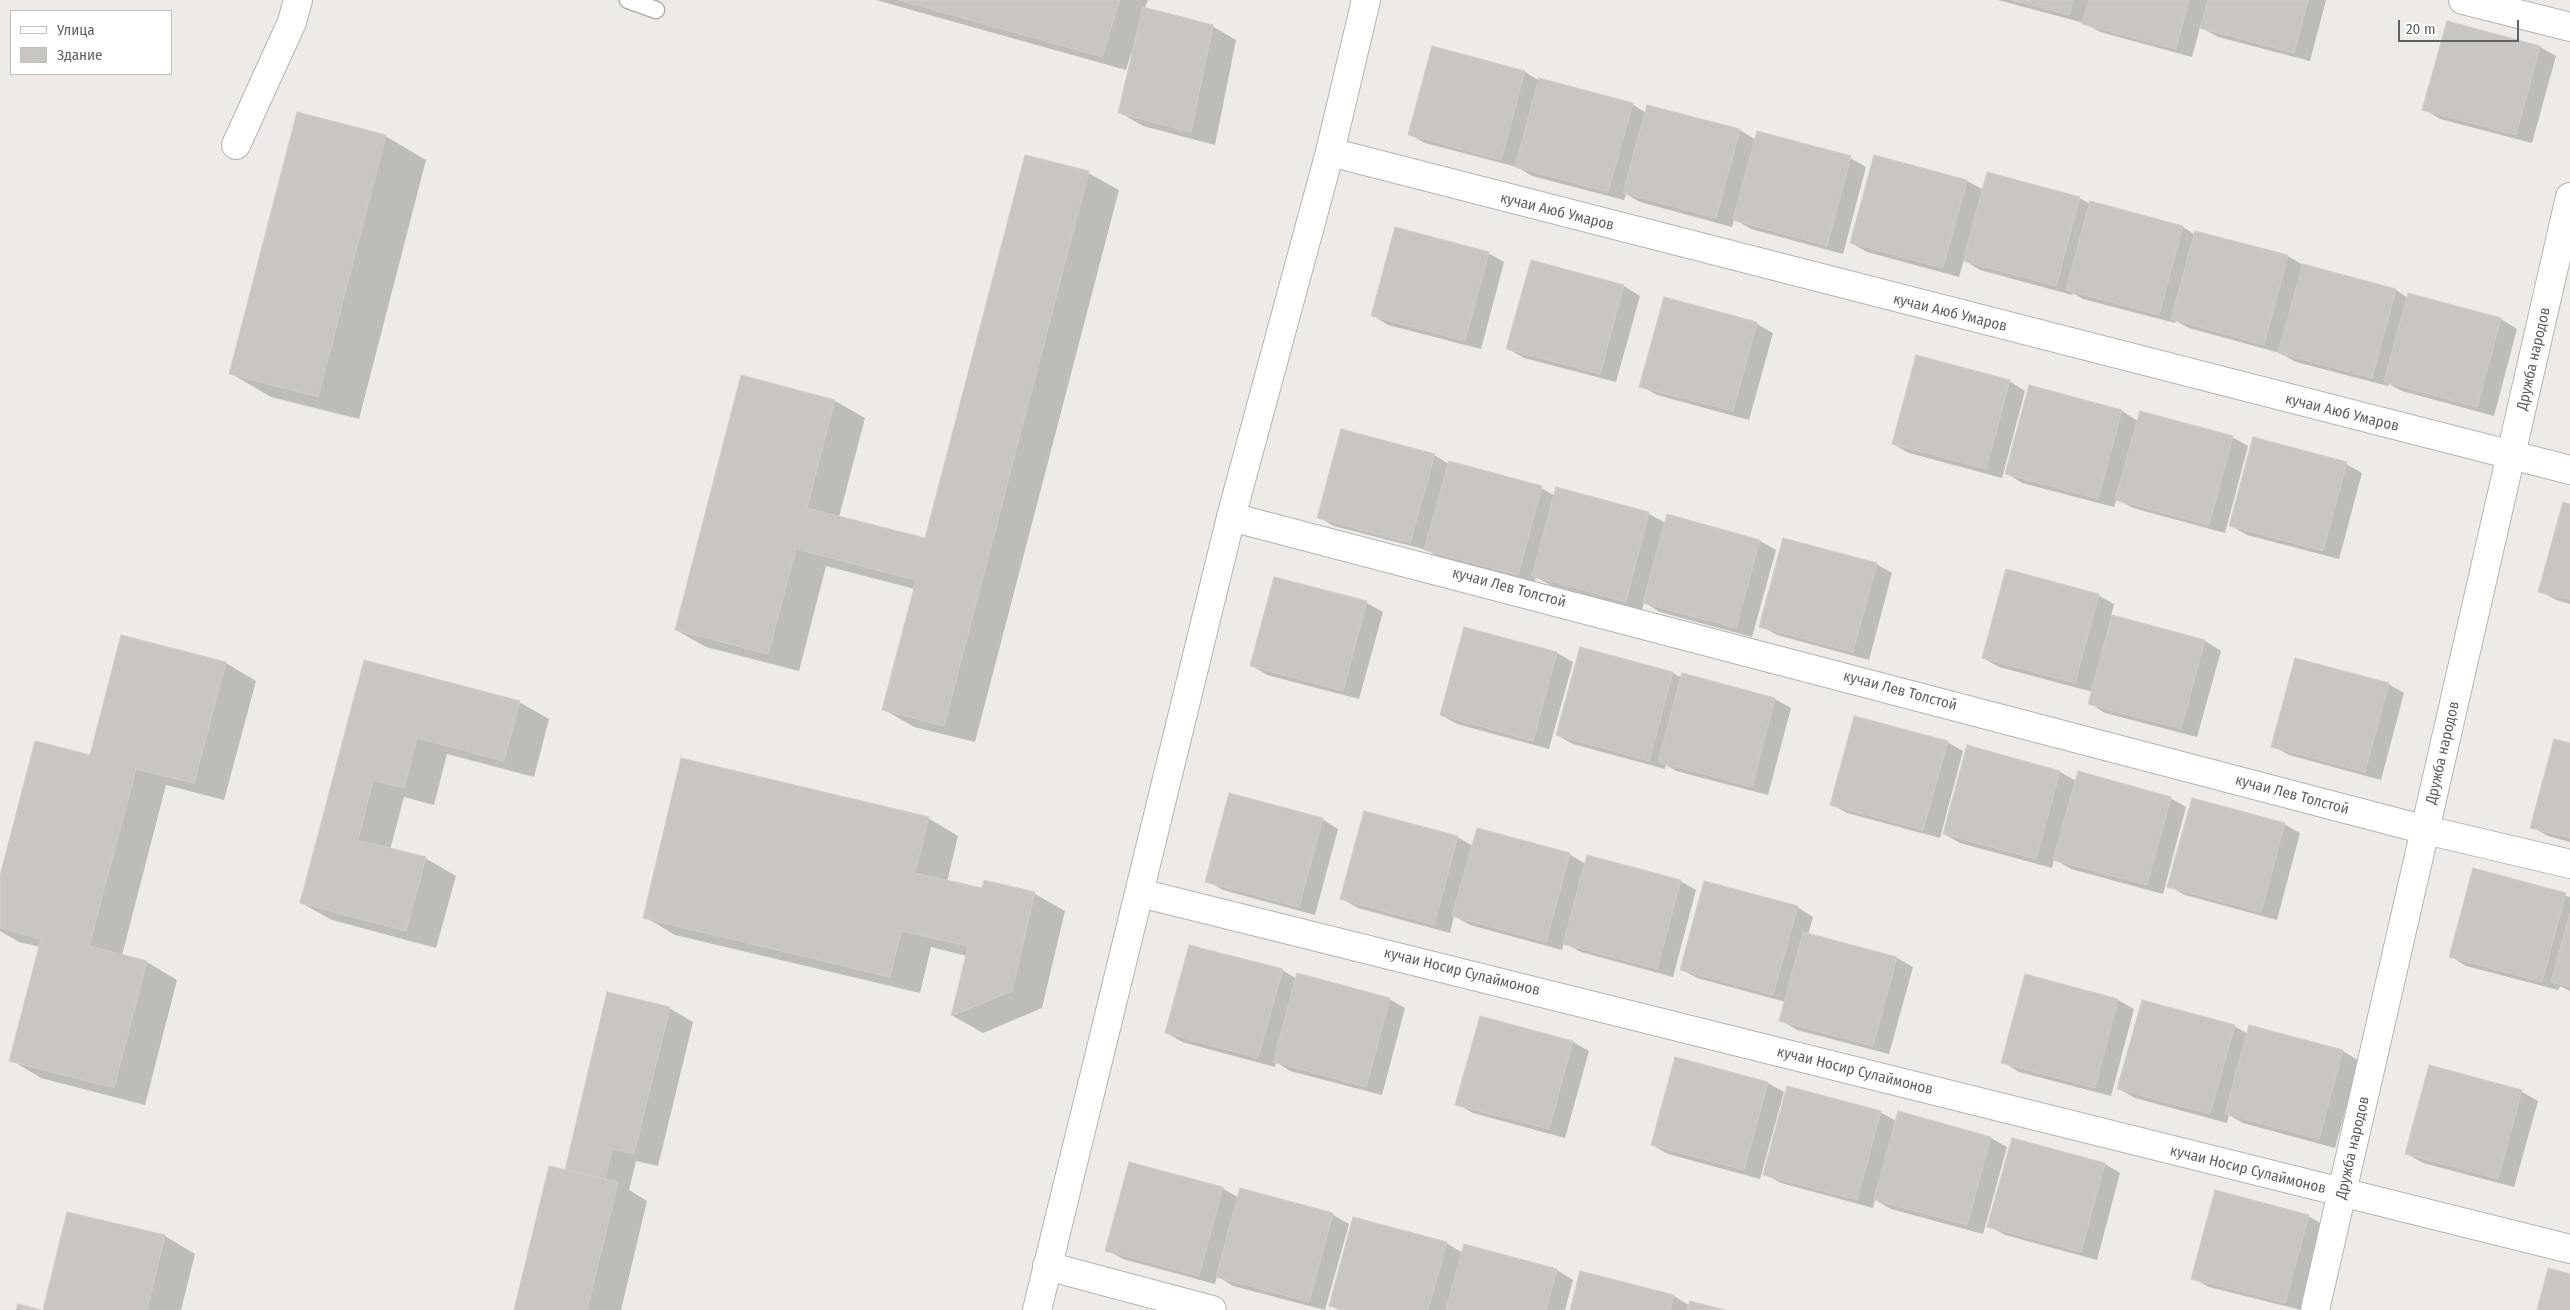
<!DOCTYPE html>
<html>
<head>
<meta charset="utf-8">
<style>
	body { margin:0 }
	#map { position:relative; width:2570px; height:1310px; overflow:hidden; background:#eeebe6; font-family:"Fira Sans Condensed",sans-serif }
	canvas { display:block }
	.legend { position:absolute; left:10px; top:10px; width:162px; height:65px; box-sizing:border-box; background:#fff; border:1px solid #bfc0c1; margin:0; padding:6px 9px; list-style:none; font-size:15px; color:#5e6264 }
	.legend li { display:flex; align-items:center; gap:10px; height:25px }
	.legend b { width:25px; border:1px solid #bfc0c1 }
	.scale { position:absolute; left:2398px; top:20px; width:121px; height:22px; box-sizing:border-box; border:2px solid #5e6264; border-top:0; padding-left:6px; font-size:15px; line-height:18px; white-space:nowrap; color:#5e6264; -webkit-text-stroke:4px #fff; paint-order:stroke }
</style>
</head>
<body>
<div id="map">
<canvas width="2570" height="1310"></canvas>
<ul class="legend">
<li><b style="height:6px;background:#fff"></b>Улица</li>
<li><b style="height:14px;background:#c9c6c2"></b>Здание</li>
</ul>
<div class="scale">20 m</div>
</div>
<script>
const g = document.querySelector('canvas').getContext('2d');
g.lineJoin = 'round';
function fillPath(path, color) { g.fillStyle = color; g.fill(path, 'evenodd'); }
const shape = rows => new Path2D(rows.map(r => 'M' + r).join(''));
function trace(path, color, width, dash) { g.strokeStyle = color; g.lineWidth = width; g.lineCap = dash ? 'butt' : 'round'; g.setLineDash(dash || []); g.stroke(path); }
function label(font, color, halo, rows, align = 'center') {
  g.font = font + ' "Fira Sans Condensed",sans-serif'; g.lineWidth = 4.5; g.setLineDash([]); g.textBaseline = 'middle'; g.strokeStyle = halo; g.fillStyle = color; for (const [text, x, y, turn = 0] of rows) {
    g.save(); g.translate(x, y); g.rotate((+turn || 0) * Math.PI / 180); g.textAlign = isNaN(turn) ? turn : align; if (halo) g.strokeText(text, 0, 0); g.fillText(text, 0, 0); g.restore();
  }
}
fillPath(shape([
	[876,0,1148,0,1145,8,1212,26,1236,40,1215,145,1143,126,1119,112,1133,54,1131,53,1126,70],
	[1998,0,2326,0,2310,61,2218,37,2200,27,2192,57,2100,32,2084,23],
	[2540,47,2556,56,2532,143,2440,119,2424,109],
	[1525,72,1540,81,1632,104,1646,113,1740,130,1756,140,1850,158,1866,167,1843,254,1751,229,1734,219,1732,227,1640,202,1626,194,1624,200,1532,176,1517,167,1425,143,1409,134],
	[385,136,426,160,359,419,271,397,230,373],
	[1875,156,1967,181,1984,190,2079,198,2090,204,2091,203,2183,227,2195,235,2288,256,2303,265,2396,290,2408,298,2501,319,2517,329,2494,416,2402,391,2389,384,2388,386,2296,362,2280,353,2189,328,2176,321,2175,323,2083,299,2073,293,2072,295,1980,270,1964,260,1959,277,1867,252,1851,243],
	[1088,173,1119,190,975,742,914,727,883,709,915,589,826,566,799,671,706,647,676,630,741,377,835,401,865,418,839,517,926,540],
	[1488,253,1504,262,1481,349,1388,325,1372,315],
	[1532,262,1624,286,1640,296,1616,382,1524,358,1508,349],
	[1665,299,1757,324,1773,333,1749,420,1657,395,1641,386],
	[2009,381,2025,391,2002,478,1909,453,1893,444],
	[2122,411,2138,421,2232,437,2248,446,2225,533,2133,508,2117,499,2114,507,2022,483,2006,473],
	[1434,455,1449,464,1541,488,1555,496,1557,489,1649,514,1666,523,1760,541,1776,550,1752,637,1660,612,1644,602,1642,610,1550,585,1536,577,1534,584,1442,559,1427,550,1334,526,1318,517],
	[2346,464,2362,473,2339,559,2247,535,2231,526],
	[2570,506,2570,604,2556,600,2540,591],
	[1876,564,1892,573,1869,660,1777,635,1761,626],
	[1275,579,1367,603,1383,612,1359,699,1267,675,1251,665],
	[2098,595,2114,604,2111,616,2205,641,2221,651,2197,737,2105,713,2089,703,2093,692,1999,667,1983,658],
	[1465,628,1557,653,1573,662,1549,749,1457,724,1441,715],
	[365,662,519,702,549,719,534,777,447,754,434,805,404,797,390,850,425,858,456,876,436,948,332,920,301,903],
	[226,663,256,681,224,800,166,785,122,955,147,962,177,980,145,1105,41,1078,11,1060,40,947,19,942,0,931,0,881],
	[1673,673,1682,678,1775,699,1791,708,1768,795,1676,771,1666,765,1665,769,1573,744,1557,735],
	[2388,684,2404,693,2381,780,2289,755,2273,746],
	[1947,742,1963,751,1940,838,1847,813,1831,804],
	[2570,744,2570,842,2548,836,2532,827],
	[2060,772,2076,781,2170,798,2186,807,2163,894,2071,869,2054,859,2052,868,1960,843,1944,834],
	[928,818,958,836,947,882,983,890,985,882,1035,894,1065,911,1042,1008,983,1033,953,1016,967,956,931,947,920,993,675,935,645,917],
	[1322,819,1338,829,1315,915,1223,890,1207,881],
	[2284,824,2300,833,2277,920,2185,895,2169,886],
	[1457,837,1473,846,1569,854,1586,864,1680,881,1696,890,1673,977,1581,952,1564,943,1562,950,1470,925,1454,916,1450,933,1358,908,1342,899],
	[2474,870,2570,897,2570,991,2560,986,2558,990,2466,966,2450,956],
	[1797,907,1813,917,1808,935,1897,958,1913,967,1889,1054,1797,1030,1781,1020,1786,1002,1697,978,1681,969],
	[1282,970,1297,979,1389,999,1405,1008,1382,1095,1290,1071,1276,1062,1275,1067,1182,1042,1167,1033],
	[2118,1000,2134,1009,2111,1096,2019,1072,2003,1062],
	[669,1008,693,1022,658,1166,636,1161,629,1190,647,1201,621,1310,516,1310,571,1172],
	[2234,1026,2248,1034,2250,1027,2343,1051,2359,1061,2335,1148,2243,1123,2229,1115,2227,1123,2135,1098,2119,1089],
	[1573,1042,1589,1051,1565,1138,1473,1113,1457,1104],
	[2430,1067,2522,1092,2538,1101,2514,1187,2423,1163,2407,1154],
	[1768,1083,1784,1092,1760,1179,1668,1154,1652,1145],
	[1880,1112,1896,1121,1991,1138,2007,1147,1983,1234,1891,1209,1875,1200,1873,1208,1781,1183,1765,1174],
	[2105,1164,2120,1173,2097,1260,2005,1235,1989,1226],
	[1222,1188,1239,1198,1241,1190,1333,1215,1349,1224,1325,1310,1233,1286,1217,1276,1215,1284,1123,1259,1107,1250],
	[2308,1216,2324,1225,2301,1310,2209,1287,2193,1278],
	[165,1236,195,1254,181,1310,45,1310],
	[1446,1243,1463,1253,1465,1246,1557,1270,1573,1280,1565,1310,1339,1310,1330,1305],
	[1581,1272,1674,1296,1690,1306,1720,1310,1571,1310]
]), '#0003');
const building = shape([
	[898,0,1120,0,1102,57,898,0],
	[2012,0,2073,0,2069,15,2012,0],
	[2089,0,2189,0,2176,49,2082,24,2089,0],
	[2208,0,2308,0,2294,53,2200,28,2208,0],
	[1143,7,1213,25,1191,132,1118,113,1143,7],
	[2447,21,2540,46,2516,135,2422,110,2447,21],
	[1432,46,1525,71,1501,160,1408,135,1432,46],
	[1539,78,1633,103,1608,192,1515,167,1539,78],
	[1647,105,1740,129,1716,218,1623,193,1647,105],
	[297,112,386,135,318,397,229,374,297,112],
	[1757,131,1851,156,1827,246,1733,220,1757,131],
	[1025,155,1089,171,944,726,882,710,916,580,796,549,768,654,675,630,741,375,835,400,807,508,925,538,1025,155],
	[1874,155,1967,180,1943,268,1850,243,1874,155],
	[1987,172,2080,197,2056,286,1963,261,1987,172],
	[2090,201,2183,226,2159,315,2066,290,2090,201],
	[1395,227,1489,252,1465,341,1371,316,1395,227],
	[2195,231,2288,255,2264,345,2171,319,2195,231],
	[1531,260,1624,285,1600,374,1506,349,1531,260],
	[2303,264,2396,289,2372,378,2278,353,2303,264],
	[2408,293,2501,318,2477,407,2384,382,2408,293],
	[1664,297,1757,322,1733,411,1639,387,1664,297],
	[1916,355,2010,380,1986,469,1892,444,1916,355],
	[2029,385,2122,410,2098,499,2005,474,2029,385],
	[2140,411,2233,436,2209,525,2115,500,2140,411],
	[1341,429,1435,454,1410,543,1317,518,1341,429],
	[2253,437,2347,462,2323,551,2229,526,2253,437],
	[1449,461,1542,486,1518,575,1424,550,1449,461],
	[1556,487,1649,512,1626,602,1532,576,1556,487],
	[2563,502,2570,504,2570,600,2538,592,2563,502],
	[1667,514,1760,540,1736,628,1643,603,1667,514],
	[1783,538,1877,563,1853,652,1759,627,1783,538],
	[2006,569,2099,594,2075,683,1982,658,2006,569],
	[1274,577,1367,601,1343,691,1250,666,1274,577],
	[2112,615,2205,640,2181,729,2088,704,2112,615],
	[1464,627,1557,652,1533,741,1440,715,1464,627],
	[121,635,226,662,194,783,136,769,89,946,147,961,114,1088,9,1061,41,939,0,928,0,876,35,741,90,755,121,635],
	[1580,647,1673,672,1649,761,1556,735,1580,647],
	[2295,658,2389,683,2365,772,2271,747,2295,658],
	[364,660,520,701,504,761,417,738,404,788,373,780,358,840,426,857,406,931,300,903,364,660],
	[1682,673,1775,698,1752,787,1658,762,1682,673],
	[1854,716,1948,741,1923,830,1830,805,1854,716],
	[2554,739,2570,743,2570,838,2530,828,2554,739],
	[1967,745,2060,771,2036,859,1943,834,1967,745],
	[681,758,929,817,915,873,982,888,984,880,1035,892,1012,991,951,1016,968,946,901,931,890,977,643,918,681,758],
	[2078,771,2171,797,2147,885,2053,860,2078,771],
	[1229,793,1323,818,1299,907,1205,882,1229,793],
	[2192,798,2285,823,2261,912,2167,887,2192,798],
	[1364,811,1458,836,1434,925,1340,899,1364,811],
	[1477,828,1570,853,1546,942,1452,916,1477,828],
	[1587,855,1681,880,1657,969,1563,944,1587,855],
	[2473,868,2566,893,2542,982,2449,957,2473,868],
	[1704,881,1798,906,1773,995,1680,970,1704,881],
	[2570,913,2570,987,2551,982,2570,913],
	[1803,932,1897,957,1873,1046,1779,1021,1803,932],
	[1189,945,1283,969,1258,1058,1165,1033,1189,945],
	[1297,973,1390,998,1366,1087,1273,1062,1297,973],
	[2025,974,2118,999,2095,1088,2001,1063,2025,974],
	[607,992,670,1007,634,1154,612,1149,605,1179,565,1170,607,992],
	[2142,1000,2235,1025,2210,1114,2117,1089,2142,1000],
	[1480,1016,1573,1041,1549,1129,1455,1105,1480,1016],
	[2249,1025,2343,1050,2319,1139,2225,1114,2249,1025],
	[1675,1057,1768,1082,1744,1170,1651,1145,1675,1057],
	[2429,1065,2522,1090,2498,1179,2405,1154,2429,1065],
	[1787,1086,1881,1111,1857,1200,1763,1175,1787,1086],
	[1898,1111,1991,1137,1967,1225,1874,1200,1898,1111],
	[2012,1138,2105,1163,2081,1252,1987,1227,2012,1138],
	[1129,1162,1223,1187,1199,1276,1105,1251,1129,1162],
	[549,1166,618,1182,587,1310,514,1310,549,1166],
	[1240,1188,1333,1213,1309,1302,1216,1277,1240,1188],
	[2215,1190,2309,1215,2285,1303,2191,1279,2215,1190],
	[67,1212,165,1235,147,1310,43,1310,67,1212],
	[1353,1217,1447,1242,1428,1310,1345,1310,1329,1306,1353,1217],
	[1464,1244,1557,1269,1546,1310,1446,1310,1464,1244],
	[2548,1268,2570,1274,2570,1310,2537,1310,2548,1268],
	[1580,1271,1674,1295,1670,1310,1570,1310,1580,1271],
	[1690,1301,1725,1310,1687,1310,1690,1301],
	[18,1304,41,1310,16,1310,18,1304]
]);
fillPath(building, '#c9c6c2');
trace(building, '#d2cbc5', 1);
const service = shape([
	[628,0,656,10]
]);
const minor = shape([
	[2463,0,2570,27],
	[236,145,292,22,298,0],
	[1330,152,2570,470],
	[1231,517,2426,830,2570,864],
	[1140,893,2570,1249],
	[1047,1266,1212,1310],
	[2315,1310,2570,197]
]);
const secondary = shape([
	[1037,1310,1231,517,1330,152,1366,0]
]);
trace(service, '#b1b4b6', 19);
trace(minor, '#b1b4b6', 30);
trace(secondary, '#b0b4b7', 30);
trace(service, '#fff', 16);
trace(minor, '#fff', 28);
trace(secondary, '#fff', 28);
label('15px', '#5e6264', '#fff', [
	["кучаи Аюб Умаров",1557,212,14],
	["кучаи Аюб Умаров",1950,313,14],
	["Дружба народов",2534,359,-77],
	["кучаи Аюб Умаров",2342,413,14],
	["кучаи Лев Толстой",1509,588,15],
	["кучаи Лев Толстой",1900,691,15],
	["Дружба народов",2443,753,-77],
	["кучаи Лев Толстой",2292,795,15],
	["кучаи Носир Сулаймонов",1462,972,14],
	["кучаи Носир Сулаймонов",1855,1071,14],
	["Дружба народов",2353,1148,-77],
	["кучаи Носир Сулаймонов",2248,1170,14]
]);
</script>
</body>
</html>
